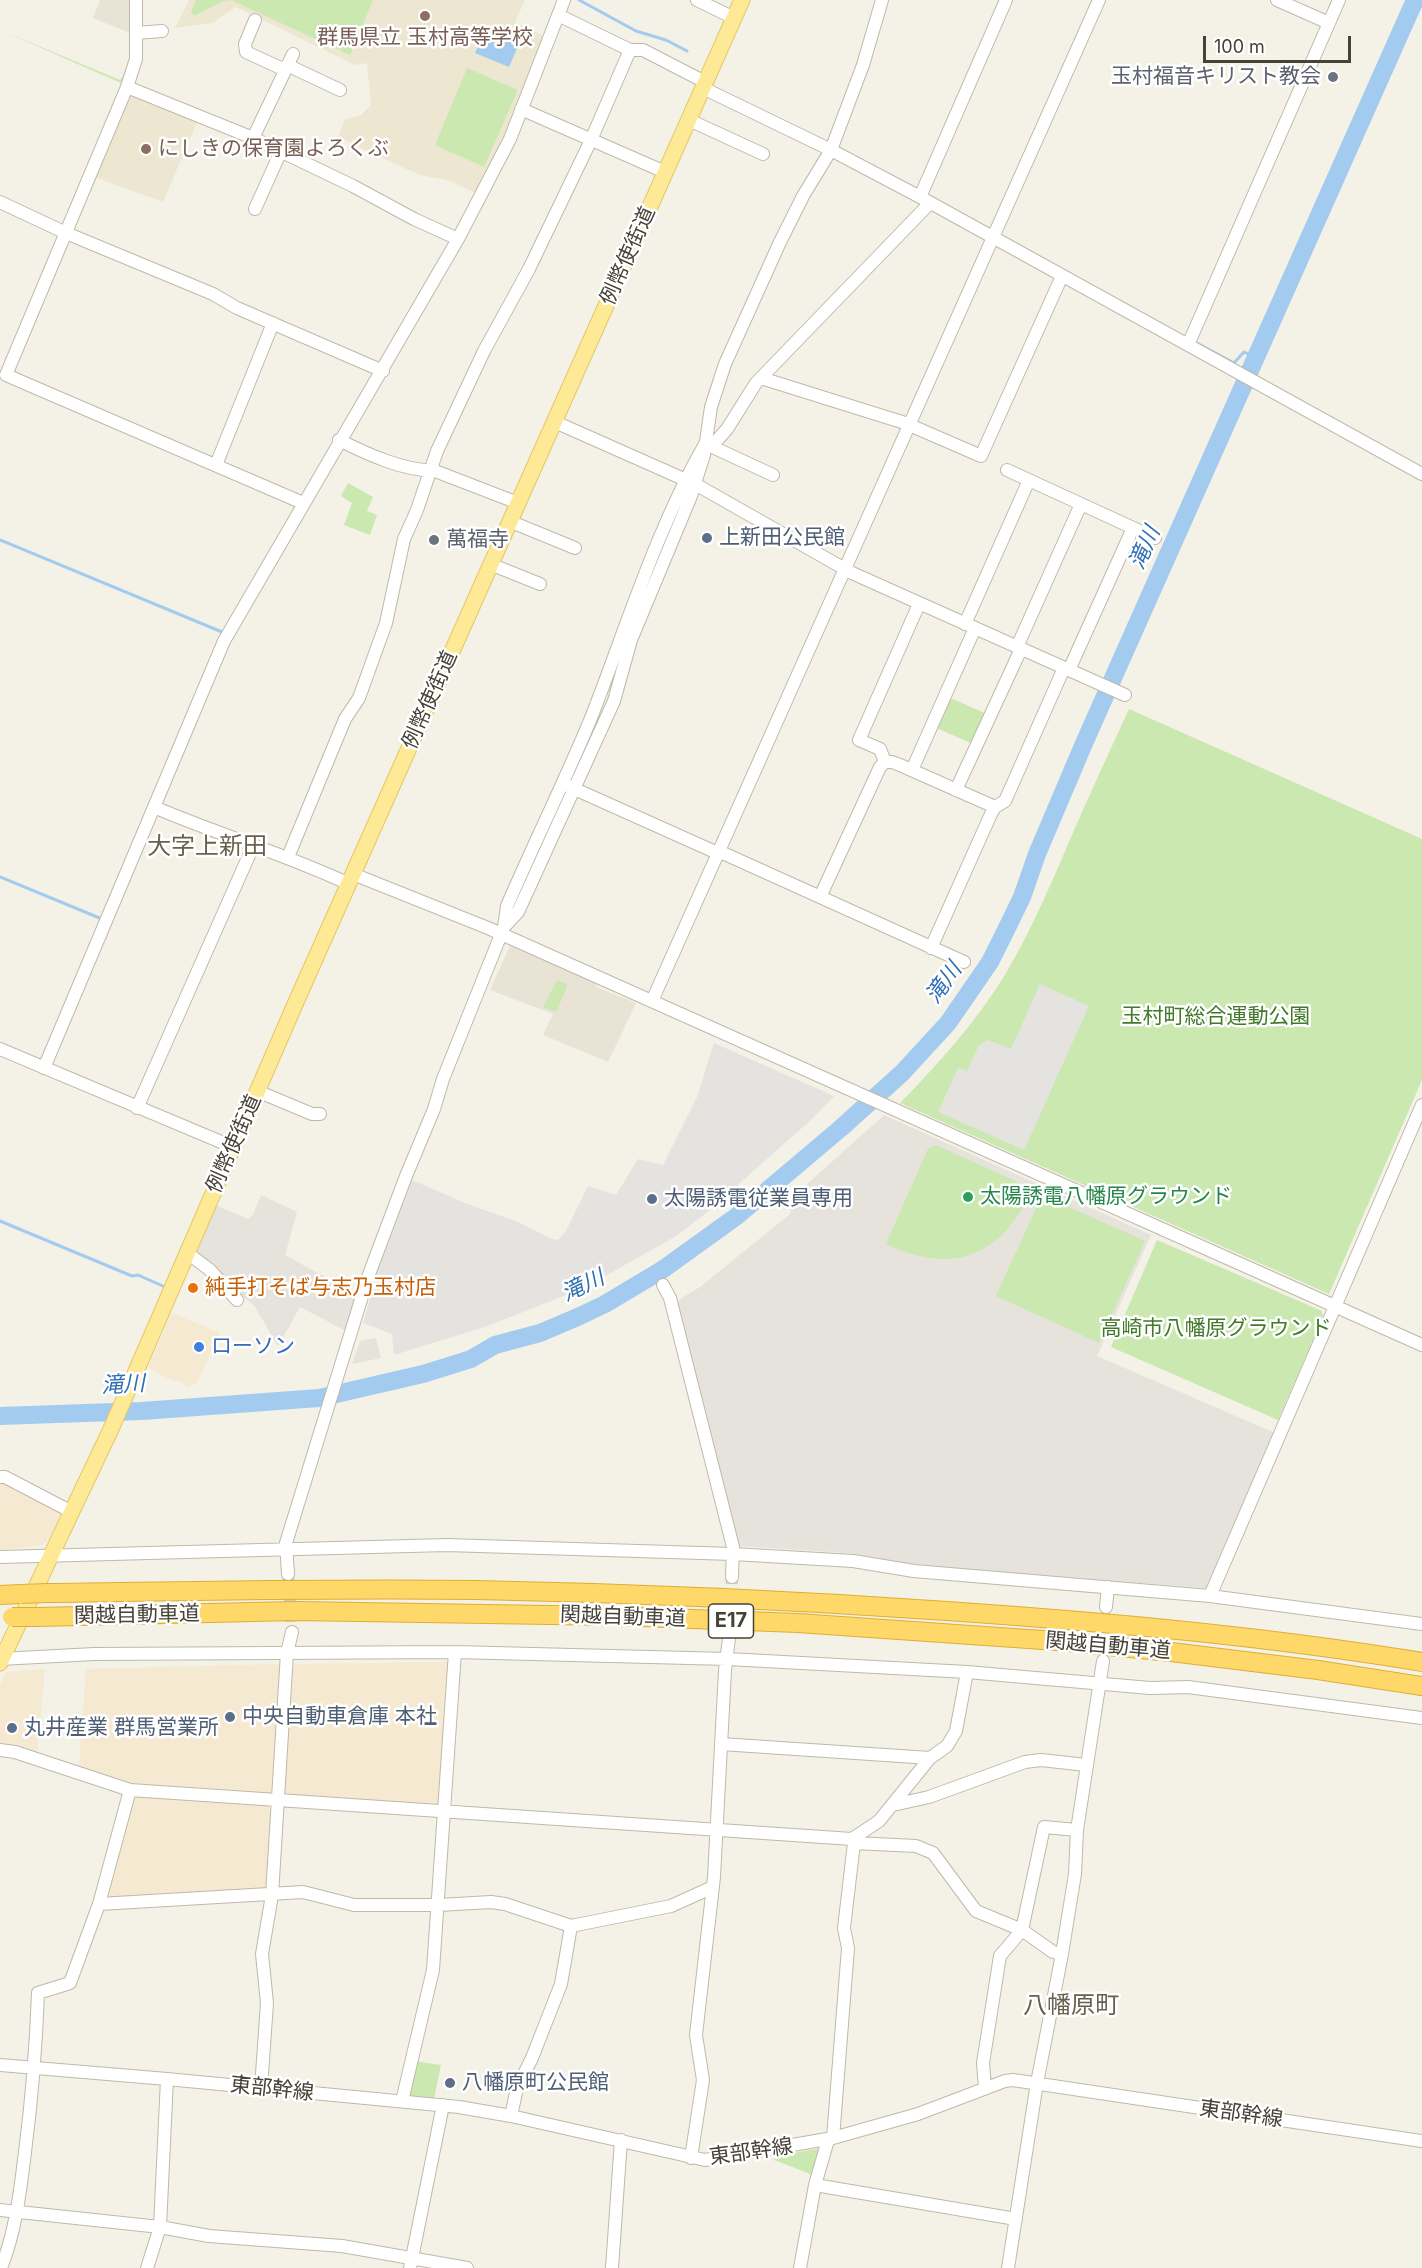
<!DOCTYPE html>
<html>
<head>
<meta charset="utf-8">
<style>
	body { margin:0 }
	#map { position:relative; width:1422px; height:2268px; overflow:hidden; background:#f4f1e7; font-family:Inter,sans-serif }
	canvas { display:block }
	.scale { position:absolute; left:1203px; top:36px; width:148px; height:27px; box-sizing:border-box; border:3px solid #474236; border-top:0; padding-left:8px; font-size:18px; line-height:21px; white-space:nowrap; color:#474236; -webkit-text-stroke:4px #fff; paint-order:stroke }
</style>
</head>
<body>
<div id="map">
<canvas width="1422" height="2268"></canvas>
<div class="scale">100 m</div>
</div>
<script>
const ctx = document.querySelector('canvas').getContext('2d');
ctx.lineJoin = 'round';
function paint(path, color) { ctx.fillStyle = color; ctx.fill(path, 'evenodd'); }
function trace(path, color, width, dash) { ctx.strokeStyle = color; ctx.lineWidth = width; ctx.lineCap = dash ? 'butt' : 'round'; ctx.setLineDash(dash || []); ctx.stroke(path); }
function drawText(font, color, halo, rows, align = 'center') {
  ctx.font = font + ' Inter,"Noto Sans JP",sans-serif'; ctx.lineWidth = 5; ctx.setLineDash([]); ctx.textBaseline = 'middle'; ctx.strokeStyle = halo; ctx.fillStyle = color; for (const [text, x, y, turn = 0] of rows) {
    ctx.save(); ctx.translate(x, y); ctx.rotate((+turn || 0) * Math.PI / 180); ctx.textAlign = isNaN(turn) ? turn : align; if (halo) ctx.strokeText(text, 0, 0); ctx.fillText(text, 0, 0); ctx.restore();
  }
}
const residential = new Path2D(`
	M100 0H130V33L93 18Z
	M510 946 597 982 596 987 636 1003 608 1062 543 1035 553 1014 490 990Z`);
const commercial = new Path2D(`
	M172 1313 220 1333 196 1384 190 1386 186 1387 185 1384 160 1375 148 1367Z
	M0 1480 64 1510 50 1538 43 1545 0 1550Z
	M448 1662 451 1665 442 1802 438 1806 285 1797 283 1793 290 1666 296 1664Z
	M278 1664 280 1668 274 1794 132 1786 79 1767 86 1669Z
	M45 1669 37 1755 0 1745V1685L6 1672Z
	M135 1796 267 1806 273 1812 268 1889 107 1898 104 1895 133 1799Z`);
const industrial = new Path2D(`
	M884 1115 1151 1235 1097 1356 1275 1433 1206 1588 916 1565 848 1553 739 1546 677 1304 680 1299 700 1287 789 1215 791 1211 786 1203Z
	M261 1195 297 1212 285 1255 358 1295 346 1331 300 1307 278 1346 254 1305 243 1297 239 1298 194 1253 215 1205 248 1219 253 1215Z
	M376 1338 381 1358 352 1364 360 1341Z`);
const education = new Path2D(`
	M189 0H525L515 22 546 37 507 132 476 193 447 180 424 176 406 169 338 137 345 119 360 116 371 105 367 63 355 65 236 7 212 23 175 28Z
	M131 94 198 120 163 202 94 177 127 95Z`);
const green = new Path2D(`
	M196 0H373L350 55 231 0 224 1 194 16 191 12Z
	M0 30 120 80C132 68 130 49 130 33L132 59 123 82 121 83Z
	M467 68 518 90 484 167 435 145Z
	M348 483 373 497 367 511 377 515 370 535 344 525 352 503 341 496Z
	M948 697 987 714 973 744 934 727Z
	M1129 709 1422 839V1080L1329 1294 900 1103C939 1063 977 1021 1006 973 1031 931 1050 886 1069 842 1088 797 1109 753 1129 709Z
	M557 980 567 984V987L556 1012 543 1007Z
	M936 1145 1033 1189C1001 1256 954 1276 886 1244L928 1149Z
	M1042 1195 1145 1241 1099 1343 996 1296Z
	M1157 1240 1322 1311 1323 1317 1278 1420 1111 1347Z
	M414 2061 441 2065 434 2099 410 2096 407 2094Z
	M823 2148 814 2178 808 2173 774 2160 775 2156Z`);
const parking = new Path2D(`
	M1040 984 1089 1006 1024 1150 938 1112 958 1068 967 1071 979 1045 988 1040 1011 1049Z
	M714 1043 834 1096 812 1119 705 1214 676 1236 584 1288 485 1327 394 1355 392 1334 363 1323 378 1271 412 1180 465 1203 518 1222 552 1239 558 1240 566 1231 588 1186 616 1195 638 1159 663 1165 697 1097Z`);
const water = new Path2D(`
	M485 29 519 44 509 67 475 53Z`);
const stream = new Path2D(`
	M579 0 636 31 666 40 687 51
	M1193 341 1234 363 1244 352 1257 358
	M0 540 222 632
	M0 877 102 919
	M0 1221 132 1276 138 1275 165 1287 166 1285`);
const river = new Path2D(`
	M0 1416 142 1411 319 1398 423 1374 471 1359 495 1345 540 1333 580 1316 605 1304 662 1270 737 1216 841 1128 902 1073 948 1023 990 962 1006 930 1022 897 1037 854 1085 741 1415 0`);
const minorTunnel = new Path2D(`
	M288 1574 292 1632
	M729 1638 732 1577`);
const minor = new Path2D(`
	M136 0V59L127 87 6 375 303 503
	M697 0 734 18
	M1277 0 1329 23
	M558 15 630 50H643L705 82
	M255 20 245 44 246 52 285 70
	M136 33 162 31
	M287 65 340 90
	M127 87 253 138 353 186 414 219 458 239
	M703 88 831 150 920 197 1422 474
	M521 109 665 172
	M689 120 763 154
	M253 138 293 54
	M920 197 1006 0
	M0 202 66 233 213 294 237 308 383 371
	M255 209 281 151
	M1188 345 1339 0
	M761 378 905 423 981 456 1062 276
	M555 422 695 484 852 573 1125 695
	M339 440C369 455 402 470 435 471L518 503
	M706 444 773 475
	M712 446 727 429 756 383 930 203
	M216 465 273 323
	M1007 470 1155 538
	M509 521 575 548
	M490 564 540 584
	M965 624 1029 480
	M1017 647 1081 504
	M1069 670 1133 528
	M885 762 880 749 859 740 919 604
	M885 762H892L900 765 995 807
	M912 770 975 628
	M568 786 713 851 725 854 964 962
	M956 790 1021 649
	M154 807C219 835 286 854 349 884
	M288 857 345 719 359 698 386 623 404 539 417 510 437 451 484 351 529 269 591 140 630 50
	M353 874 488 928 1422 1345
	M820 897 880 767 885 762
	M504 927 518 912 614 701 631 640 691 496 704 455 711 407 725 364 780 242 803 196 831 150 863 65 882 0
	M931 948 991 814 995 807 1005 801 1064 668
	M652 1001 1099 0
	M0 1049 233 1147
	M44 1068 224 641 458 239 510 139 564 0
	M257 1091 312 1114H320
	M137 1108 254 844
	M186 1252 210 1270 237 1300
	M663 1285 670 1298 733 1547 732 1577
	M0 1477H5L72 1512
	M0 1557 447 1545 733 1554 853 1561 914 1571 1210 1596 1422 1624
	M288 1574 286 1543 368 1277 406 1176 434 1109 443 1079 504 927 507 906C534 843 565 781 591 718 627 626 656 530 705 444
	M1210 1596 1422 1105
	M1106 1607 1108 1587
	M0 1659 94 1654 455 1652 728 1659 967 1672 1150 1688 1188 1687 1422 1718
	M721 1744 930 1758
	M0 1750 15 1752 130 1790 852 1839 879 1821 930 1758 947 1746 956 1731 967 1672
	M893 1805 929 1797 1025 1762 1041 1760 1086 1765
	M854 1843 916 1846 933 1853 976 1911 1022 1930 1053 1952 1062 1954
	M99 1904 303 1892 354 1905H439L491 1902 505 1904 571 1926 671 1906 713 1887
	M0 2065 167 2079 459 2107 511 2116 705 2160 833 2138 918 2114 1005 2081 1013 2080 1422 2141
	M261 2088 267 2003 262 1954 272 1895 287 1653 292 1632
	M985 2088 983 2063 1000 1956 1022 1930 1044 1827 1077 1830
	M402 2101 433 1970 455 1652
	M511 2116 517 2088 532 2058 561 1984 571 1926
	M833 2138 848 1948 844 1928 854 1843 852 1839
	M691 2158 703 2080 696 2035 714 1877 725 1671 729 1638
	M815 2185 1016 2219
	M0 2210 160 2227 209 2236 342 2246 467 2268
	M1 2268C16 2230 20 2192 25 2152 32 2098 36 2047 38 1993L70 1983 99 1904 130 1790
	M147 2268 160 2227 167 2079
	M410 2268 443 2105
	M612 2268 621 2140
	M800 2268 815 2185 828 2140
	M1008 2268 1037 2083 1062 1954 1075 1874 1077 1830 1103 1661`);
const major = new Path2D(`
	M0 1663 111 1429 296 1002 742 0`);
const highway = new Path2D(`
	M47 1593C190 1591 333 1588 476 1590 633 1593 790 1600 947 1611 1106 1622 1265 1636 1422 1662
	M0 1595 21 1594
	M36 1617 296 1611 614 1616 798 1623 1057 1641 1171 1652 1318 1670 1422 1686`);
const highwayBridge = new Path2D(`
	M21 1594 47 1593
	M12 1617H36`);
const markers = [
	[425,16,6,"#8d6e63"],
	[1333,77,6,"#6b7280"],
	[146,149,6,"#8d6e63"],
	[707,538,6,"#5c6f8a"],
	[434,540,6,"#6b7280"],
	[968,1197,6,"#2e9e5b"],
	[652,1199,6,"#5c6f8a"],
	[193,1288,6,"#e8710a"],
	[199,1347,6,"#3f7fe0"],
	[230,1717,6,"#5c6f8a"],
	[12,1728,6,"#5c6f8a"],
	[450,2083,6,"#5c6f8a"]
];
const shields = [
	[731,1621,45]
];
const shieldNames = [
	["E17",731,1621]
];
const educationNames = [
	["群馬県立 玉村高等学校",425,38],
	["にしきの保育園よろくぶ",158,149,"left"]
];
const worshipNames = [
	["玉村福音キリスト教会",1321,77],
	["萬福寺",446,540,"left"]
];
const streetNames = [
	["例幣使街道",628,256,-66],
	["例幣使街道",430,700,-66],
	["例幣使街道",234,1144,-66],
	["関越自動車道",137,1615,-1],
	["関越自動車道",623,1617,2],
	["関越自動車道",1108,1646,5],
	["東部幹線",272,2089,6],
	["東部幹線",1241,2114,8],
	["東部幹線",751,2152,-8]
];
const serviceNames = [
	["上新田公民館",719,538],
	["太陽誘電従業員専用",664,1199],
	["中央自動車倉庫 本社",242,1717],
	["丸井産業 群馬営業所",24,1728],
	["八幡原町公民館",462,2083]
];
const parkNames = [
	["玉村町総合運動公園",1216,1017],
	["高崎市八幡原グラウンド",1216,1329]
];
const leisureNames = [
	["太陽誘電八幡原グラウンド",980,1197]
];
const foodNames = [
	["純手打そば与志乃玉村店",205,1288]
];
const shopNames = [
	["ローソン",211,1347]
];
const waterNames = [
	["滝川",1145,548,-66],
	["滝川",944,983,-54],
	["滝川",583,1286,-26],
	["滝川",123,1385,-3]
];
const quarterNames = [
	["大字上新田",207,847],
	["八幡原町",1071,2006]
];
paint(residential, '#e8e3d5');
paint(commercial, '#f5e9d2');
paint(industrial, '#e6e2dc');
paint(education, '#ede7d1');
paint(green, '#cae8b0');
paint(parking, '#e5e3df');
paint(water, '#a3cbf0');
trace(stream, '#a3cbf0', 3);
trace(river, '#a3cbf0', 18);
trace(minorTunnel, '#d1cec4', 12, [12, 6]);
trace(minor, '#bfb9aa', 14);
trace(major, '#e4c865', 17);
trace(highway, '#deae37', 20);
trace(minor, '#fff', 12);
trace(major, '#fee996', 15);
trace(highway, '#fed868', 18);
trace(highwayBridge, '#deae37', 20, []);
trace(highwayBridge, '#fed868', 18);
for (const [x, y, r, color] of markers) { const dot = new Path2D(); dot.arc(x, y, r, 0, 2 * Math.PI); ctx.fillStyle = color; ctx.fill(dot); trace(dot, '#fff', 2); }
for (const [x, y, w] of shields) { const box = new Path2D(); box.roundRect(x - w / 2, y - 17, w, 34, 4.5); ctx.fillStyle = '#fff'; ctx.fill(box); trace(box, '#474236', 1.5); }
drawText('bold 20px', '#474236', null, shieldNames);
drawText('21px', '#785e54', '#fff', educationNames);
drawText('21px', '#5b616d', '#fff', worshipNames, 'right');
drawText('21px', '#474236', '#fff', streetNames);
drawText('21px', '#4e5e75', '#fff', serviceNames, 'left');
drawText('21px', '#417929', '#fff', parkNames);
drawText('21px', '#27864d', '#fff', leisureNames, 'left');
drawText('21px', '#c56008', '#fff', foodNames, 'left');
drawText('21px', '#366cbe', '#fff', shopNames, 'left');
drawText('italic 22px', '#2f70b3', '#fff', waterNames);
drawText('24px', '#6a604d', '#fff', quarterNames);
</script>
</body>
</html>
